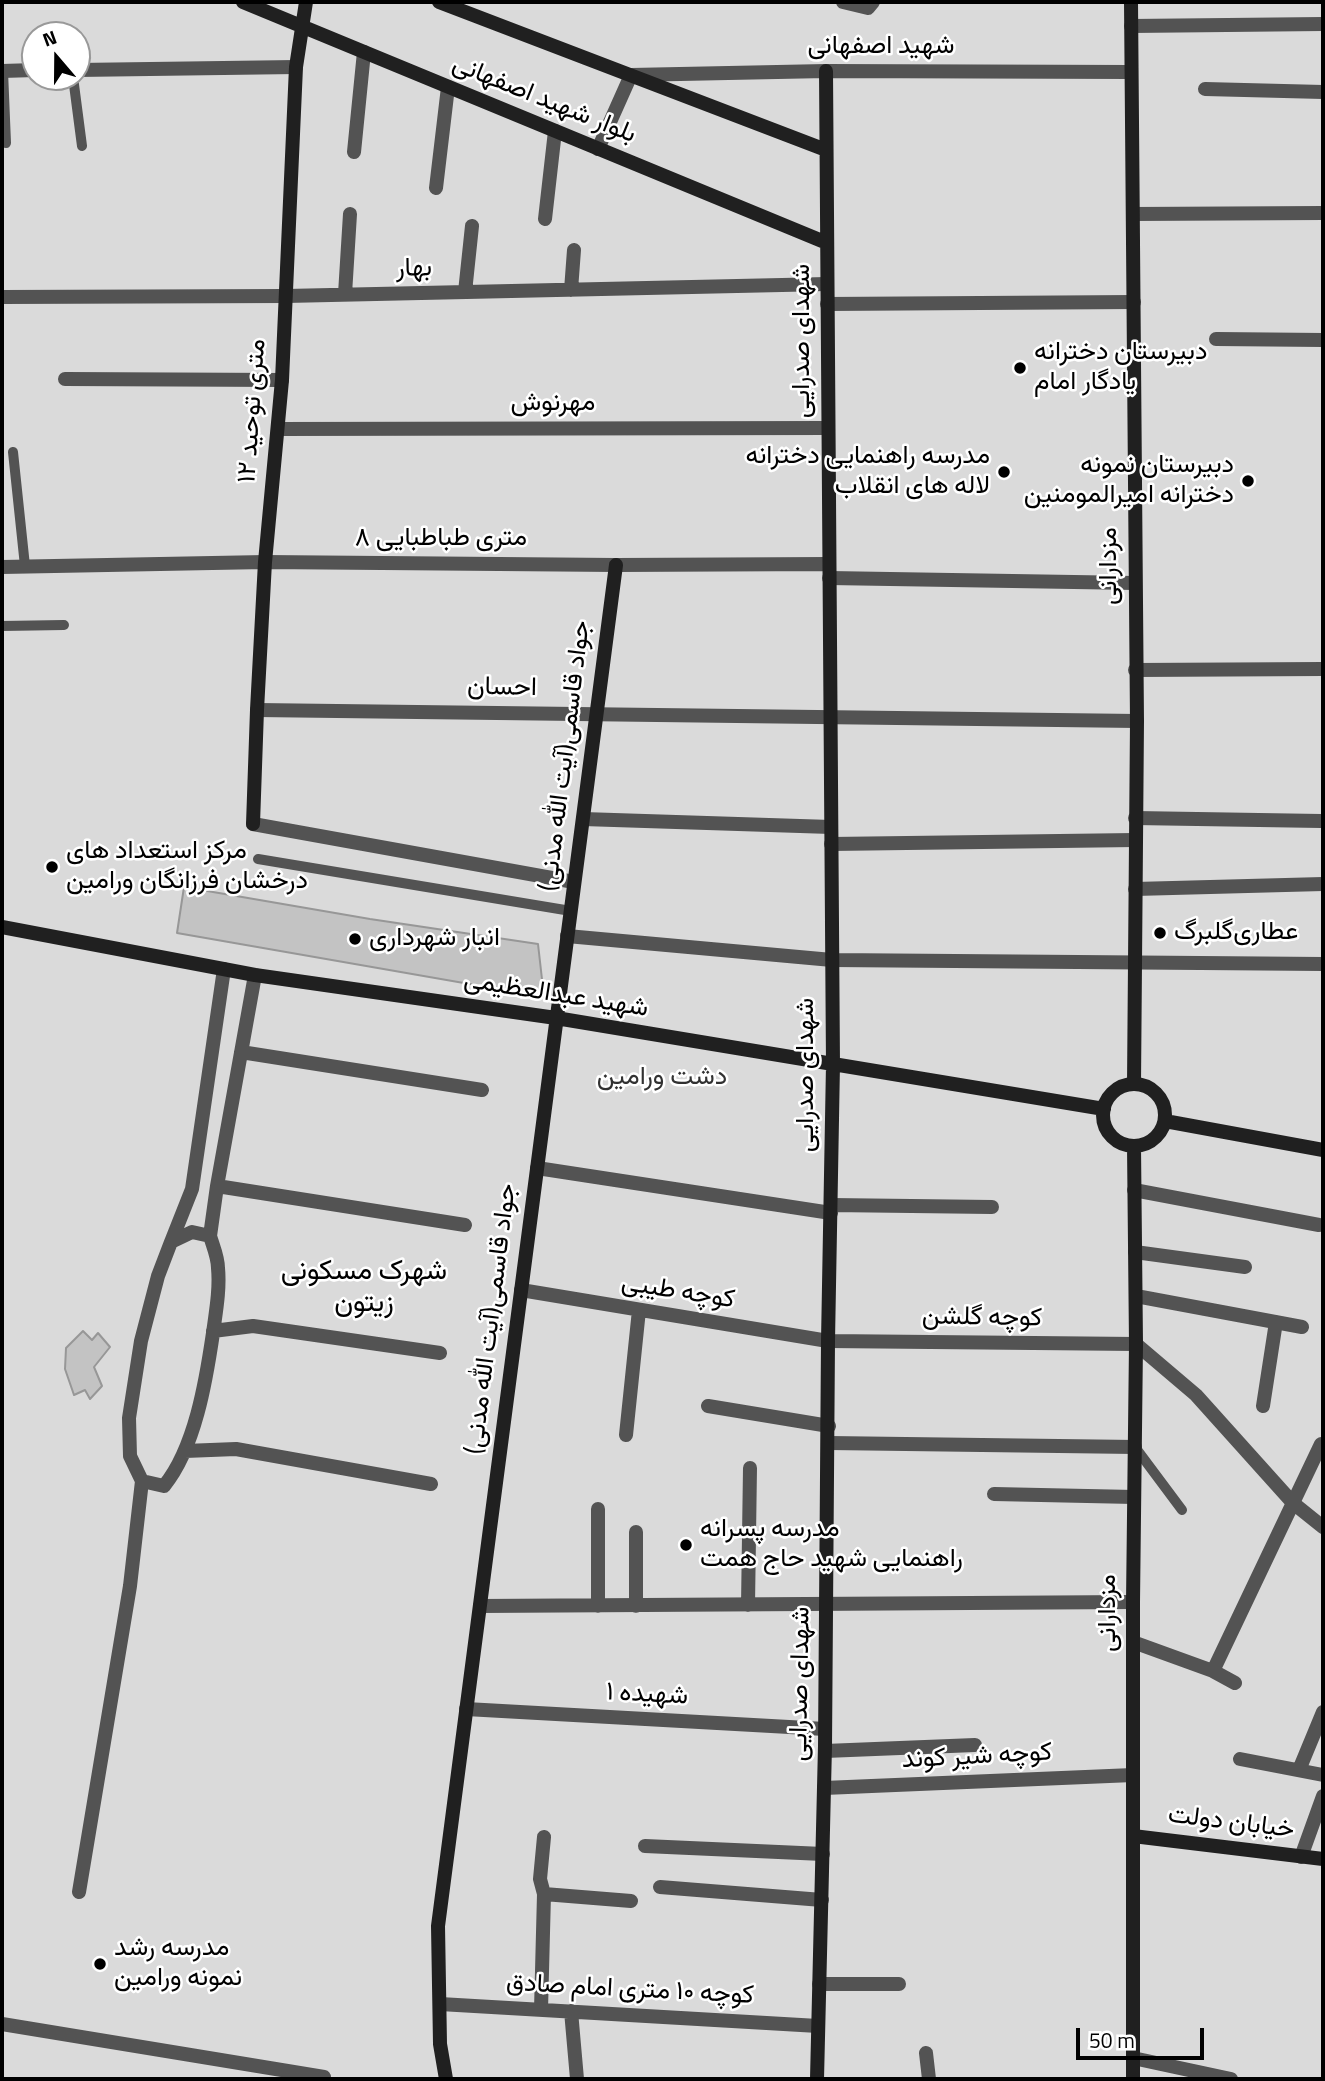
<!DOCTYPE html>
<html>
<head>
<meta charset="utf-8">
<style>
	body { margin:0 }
	#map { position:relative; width:1325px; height:2081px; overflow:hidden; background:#fff; font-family:"Titillium Web",sans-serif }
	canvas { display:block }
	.frame { position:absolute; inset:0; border:4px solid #000; pointer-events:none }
	.north { position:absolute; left:21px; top:21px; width:70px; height:70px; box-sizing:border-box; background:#fff; border:2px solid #999; border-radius:50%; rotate:340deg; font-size:19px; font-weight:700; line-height:28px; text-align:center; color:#000 }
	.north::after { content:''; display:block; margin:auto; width:24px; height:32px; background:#000; clip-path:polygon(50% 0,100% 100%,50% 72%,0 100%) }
	.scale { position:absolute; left:1076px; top:2028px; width:128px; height:32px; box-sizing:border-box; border:4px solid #000; border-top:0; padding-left:9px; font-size:21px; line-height:24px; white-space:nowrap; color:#000; -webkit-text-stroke:5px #fff; paint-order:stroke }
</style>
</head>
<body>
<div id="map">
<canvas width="1325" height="2081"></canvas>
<div class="frame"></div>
<div class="north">N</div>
<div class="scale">50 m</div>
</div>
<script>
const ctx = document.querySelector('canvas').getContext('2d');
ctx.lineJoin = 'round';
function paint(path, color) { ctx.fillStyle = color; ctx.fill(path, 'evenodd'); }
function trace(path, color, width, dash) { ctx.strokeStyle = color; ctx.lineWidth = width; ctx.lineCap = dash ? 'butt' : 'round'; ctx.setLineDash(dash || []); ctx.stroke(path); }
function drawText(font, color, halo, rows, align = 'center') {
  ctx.font = font + ' "Titillium Web",Vazirmatn,sans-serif'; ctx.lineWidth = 5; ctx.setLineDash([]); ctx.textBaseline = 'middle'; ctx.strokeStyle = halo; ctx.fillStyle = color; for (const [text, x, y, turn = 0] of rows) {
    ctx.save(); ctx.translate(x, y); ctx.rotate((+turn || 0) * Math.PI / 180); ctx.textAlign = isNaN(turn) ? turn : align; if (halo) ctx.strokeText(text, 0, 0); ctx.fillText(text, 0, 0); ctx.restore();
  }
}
const green = new Path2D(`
	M2 2H1323V2079H2ZM35 35H77V77H35Z`);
const building = new Path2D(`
	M184 887 370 919 538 944 544 997 177 933Z
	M83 1331 92 1340 98 1333 110 1347 94 1367 102 1386 90 1399 85 1390 74 1395 65 1369 66 1348Z`);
const lane = new Path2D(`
	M3 71 6 143
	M73 77 82 146
	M13 452 25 566
	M2 626 64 625
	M258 859 571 911
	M1135 1447 1182 1510`);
const street = new Path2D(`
	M843 2 868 8 873 2
	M1131 26 1323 24
	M77 70 296 67
	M2 71 35 70
	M1205 89 1323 92
	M598 149 631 75 826 71 1130 72
	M354 152 364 52
	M436 188 448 87
	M1133 214 1323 213
	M545 219 555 131
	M571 290 574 250
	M465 292 472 226
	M345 294 350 214
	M2 297 286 296 827 284
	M827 304 1134 302
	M1216 339 1323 340
	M65 379 282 380
	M278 429 828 428
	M2 567 265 562 616 565 829 564
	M829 578 1135 583
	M1135 670 1323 669
	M257 710 1137 721
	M1135 818 1321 821
	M583 819 831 827
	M253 824 574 882
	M831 844 1135 840
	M1135 889 1323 884
	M567 936 832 960 1323 964
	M241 1052 482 1090
	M537 1168 831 1213
	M217 1186 465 1225
	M1134 1190 1319 1225
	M831 1205 992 1207
	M192 1232 210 1236C213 1246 218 1257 218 1268 220 1289 216 1311 213 1333 206 1381 195 1448 164 1486L142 1481 130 1456 129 1418 141 1341 158 1276 171 1242Z
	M210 1236 217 1186 255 975
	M171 1242 192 1189 224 969
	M1135 1252 1245 1267
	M521 1290 828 1341 1136 1344 1196 1395 1293 1503 1323 1527
	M1136 1296 1302 1327
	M213 1331 253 1326 440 1353
	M708 1406 829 1426
	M1263 1406 1276 1322
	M626 1435 639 1310
	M829 1443 1135 1447
	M185 1451 236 1449 431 1484
	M994 1494 1134 1497
	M598 1509V1606
	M636 1532V1606
	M748 1605 750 1468
	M480 1606 1133 1602
	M1133 1642 1213 1671 1235 1683
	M1213 1671 1321 1444
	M466 1709 825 1729
	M825 1751 975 1745
	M1240 1759 1323 1775
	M1299 1770 1323 1712
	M824 1788 1133 1775
	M645 1846 823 1854
	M1301 1857 1323 1796
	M660 1887 822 1900
	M79 1892 130 1586 142 1481
	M544 1894 631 1901
	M819 1984H899
	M440 2004 818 2026
	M541 2010 544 1894 540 1879 544 1837
	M571 2011 577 2079
	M2 2024 324 2077V2079
	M926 2053 929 2079
	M1133 2058 1231 2079`);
const secondary = new Path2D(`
	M243 2 827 243
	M439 2 826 150
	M1131 2 1137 721 1134 1084
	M253 824 257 710 265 562 282 380 296 67 306 2
	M2 927 255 975 556 1018 1104 1109
	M1103 1115a31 31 0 1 1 62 0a31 31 0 1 1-62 0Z
	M1165 1121 1323 1150
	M1133 1836 1323 1859
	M446 2079 440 2044 438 1926 616 565
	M817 2079 825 1746 828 1341 833 1064 826 71
	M1133 2079V1602L1136 1344 1134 1146`);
const markers = [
	[1020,368,7,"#000"],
	[1004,472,7,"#000"],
	[1248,481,7,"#000"],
	[52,867,7,"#000"],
	[1160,933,7,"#000"],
	[355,939,7,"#000"],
	[686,1545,7,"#000"],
	[100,1964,7,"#000"]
];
const streetNames = [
	["شهید اصفهانی",881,47],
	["بلوار شهید اصفهانی",544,100,22],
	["بهار",414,269,-1],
	["شهدای صدرایی",803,341,-90],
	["مهرنوش",553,404],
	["۱۲ متری توحید",253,411,-86],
	["۸ متری طباطبایی",441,539],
	["مزدارانی",1110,566,-90],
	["احسان",502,688,1],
	["جواد قاسمی(آیت الله مدنی)",566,756,-83],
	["شهید عبدالعظیمی",556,995,9],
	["شهدای صدرایی",807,1075,-90],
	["کوچه طیبی",678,1292,9],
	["کوچه گلشن",982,1318,1],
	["جواد قاسمی(آیت الله مدنی)",492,1319,-83],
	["مزدارانی",1109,1613,-90],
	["شهدای صدرایی",801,1684,-89],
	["شهیده ۱",647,1695,3],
	["کوچه شیر کوند",977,1757,-3],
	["خیابان دولت",1231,1823,7],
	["کوچه ۱۰ متری امام صادق",630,1990,3]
];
const poiNames = [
	["دبیرستان دخترانه",1034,353],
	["یادگار امام",1034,383],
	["مدرسه راهنمایی دخترانه",990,457,"right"],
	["لاله های انقلاب",990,487,"right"],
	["دبیرستان نمونه",1234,466,"right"],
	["دخترانه امیرالمومنین",1234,496,"right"],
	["مرکز استعداد های",66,852],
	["درخشان فرزانگان ورامین",66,882],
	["عطاری‌گلبرگ",1174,933],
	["انبار شهرداری",369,939],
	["مدرسه پسرانه",700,1530],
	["راهنمایی شهید حاج همت",700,1560],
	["مدرسه رشد",114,1949],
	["نمونه ورامین",114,1979]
];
const parkNames = [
	["دشت ورامین",662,1078]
];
const neighbourhoodNames = [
	["شهرک مسکونی",364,1272],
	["زیتون",364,1304]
];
paint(green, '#dadada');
paint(building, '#c3c3c3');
trace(building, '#979797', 2);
trace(lane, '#535353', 10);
trace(street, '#535353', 14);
trace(secondary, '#202020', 14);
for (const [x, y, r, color] of markers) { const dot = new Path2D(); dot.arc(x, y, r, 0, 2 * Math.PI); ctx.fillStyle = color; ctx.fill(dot); trace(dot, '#fff', 2.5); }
drawText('26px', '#000', '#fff', streetNames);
drawText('26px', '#000', '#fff', poiNames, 'left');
drawText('26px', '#313131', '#fff', parkNames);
drawText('28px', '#000', '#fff', neighbourhoodNames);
</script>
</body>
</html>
